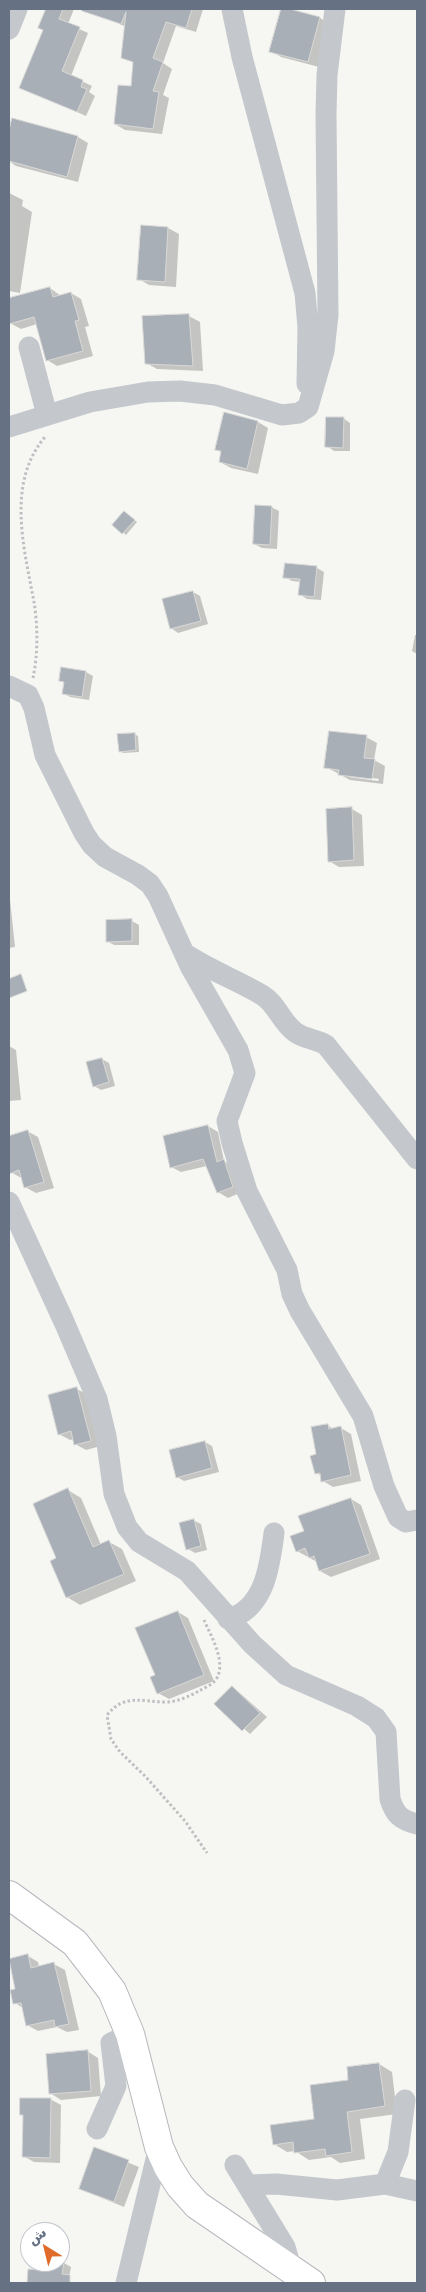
<!DOCTYPE html>
<html>
<head>
<meta charset="utf-8">
<style>
	body { margin:0 }
	#map { position:relative; width:426px; height:2292px; overflow:hidden; background:#f6f6f3; font-family:"DejaVu Sans","Noto Naskh Arabic",sans-serif }
	canvas { display:block }
	.frame { position:absolute; inset:0; border:10px solid #667283; pointer-events:none }
	.north { position:absolute; left:20px; top:2222px; width:50px; height:50px; box-sizing:border-box; background:#fff; border:1px solid #c2c7cd; border-radius:50%; rotate:324deg; font-size:14px; font-weight:700; line-height:20px; text-align:center; color:#667283 }
	.north::after { content:''; display:block; margin:auto; width:18px; height:22px; background:#df6c2b; clip-path:polygon(50% 0,100% 100%,50% 72%,0 100%) }
</style>
</head>
<body>
<div id="map">
<canvas width="426" height="2292"></canvas>
<div class="frame"></div>
<div class="north">ش</div>
</div>
<script>
const ctx = document.querySelector('canvas').getContext('2d');
ctx.lineJoin = 'round';
function paint(path, color) { ctx.fillStyle = color; ctx.fill(path, 'evenodd'); }
function trace(path, color, width, dash) { ctx.strokeStyle = color; ctx.lineWidth = width; ctx.lineCap = dash ? 'butt' : 'round'; ctx.setLineDash(dash || []); ctx.stroke(path); }
const shadow = new Path2D(`
	M46 9H74L68 24 88 33 71 76 92 86 89 92 95 96 86 116 20 87 45 31 40 28Z
	M110 9H144L156 13 157 9H203L196 32 176 26 163 63 172 69 163 95 169 98 162 134 125 130 115 124 132 88 134 63 122 57 126 27 107 18Z
	M282 9 320 18 330 24 319 67 281 57 271 51Z
	M13 119 78 137 88 143 78 182 16 166 9 161V136Z
	M9 193 23 200 22 206 32 212 20 293 9 291Z
	M142 227 168 228 179 234 176 287 149 285 139 279Z
	M50 288 61 296 71 293 81 299 89 326 85 327 93 356 57 366 47 360 37 324 21 329 10 323 9 299Z
	M189 316 200 322 203 371 157 369 146 363Z
	M225 414 258 422 268 428 258 474 231 468 220 462 222 453 216 449Z
	M343 418 350 423V451H334L327 446Z
	M271 507 279 511 277 549 262 548 254 544Z
	M127 514 137 522 126 535 113 524Z
	M317 568 324 572 321 600 307 599 299 594 301 582 292 581 285 577Z
	M193 592 200 596 208 624 178 633 171 628Z
	M415 635H417V654L412 651Z
	M86 672 93 676 89 700 70 697 63 693 65 683 60 681Z
	M134 734 138 736 139 752 123 753 120 751Z
	M366 737 377 743 374 760 385 766 383 784 350 780 326 767ZM346 774 379 779 378 781 349 777Z
	M352 809 362 815 364 866 339 867 329 861Z
	M9 890 15 947 9 948Z
	M132 921 139 925V945H114L107 941Z
	M9 1046 16 1050 21 1100 9 1101Z
	M102 1059 109 1063 115 1086 101 1090 94 1086Z
	M208 1126 218 1132 224 1161 233 1166 242 1192 228 1198 218 1192 207 1166 181 1172 171 1167Z
	M27 1131 38 1137 54 1188 36 1193 25 1187 23 1179 9 1171V1137Z
	M77 1389 88 1395 101 1446 86 1450 75 1444 74 1439 70 1440 59 1434Z
	M327 1425 334 1429 341 1428 351 1434 361 1481 333 1487 323 1481 322 1476 316 1473 318 1455Z
	M205 1442 212 1446 219 1472 184 1481 177 1477Z
	M68 1490 81 1498 101 1545 109 1542 122 1549 136 1581 80 1605 67 1597 57 1559Z
	M351 1499 361 1505 380 1559 331 1577 320 1571 317 1562 297 1551 305 1532Z
	M193 1520 201 1524 207 1550 195 1553 188 1549Z
	M178 1612 188 1618 214 1681 169 1699 158 1693 156 1676Z
	M233 1687 267 1717 250 1734 216 1704Z
	M28 1956 38 1962 39 1967 54 1964 65 1970 79 2030 67 2032 57 2027 38 2031 27 2025 23 2008 15 2003Z
	M87 2051 98 2058 101 2096 61 2100 50 2093Z
	M379 2064 392 2072 397 2114 360 2119 365 2159 340 2163 331 2157 309 2160 295 2151 287 2152 274 2144 316 2120Z
	M50 2099 61 2105 60 2163 34 2162 23 2156 24 2116 21 2114Z
	M95 2149 139 2167 124 2207 80 2189Z
	M42 2262 64 2263 71 2267 68 2283H28L30 2270 40 2272Z`);
const building = new Path2D(`
	M46 9H63L59 19 80 27 62 71 83 80 81 87 87 89 77 112 19 88 43 30 38 28Z
	M82 9H192L186 28 166 22 153 58 163 62 153 91 159 92 153 129 114 124 118 85 131 86 133 62 121 58 126 12 121 24 82 11Z
	M281 9H290L320 17 308 62 269 52Z
	M12 118 78 136 67 177 9 161V131Z
	M141 225 168 227 165 282 137 280Z
	M50 287 53 297 71 292 79 320 75 321 83 351 46 361 34 317 9 324V298Z
	M189 314 193 366 145 364 142 316Z
	M224 412 258 421 247 469 219 462 221 451 215 450Z
	M326 417H344L343 448 325 447Z
	M255 505 272 506 270 545 253 544Z
	M124 511 135 520 122 534 112 525Z
	M285 563 317 566 314 597 298 595 300 579 283 578Z
	M193 591 201 621 170 629 162 599Z
	M61 667 86 671 82 697 62 694 64 682 59 681Z
	M329 731 367 735 364 758 375 759 372 779 338 775 339 770 324 768Z
	M135 733 136 750 119 752 117 734Z
	M352 807 354 860 328 862 326 809Z
	M132 919V941L106 942V920Z
	M21 974 27 991 9 998V979Z
	M102 1058 109 1082 93 1087 86 1062Z
	M208 1125 217 1162 224 1159 233 1187 217 1193 203 1159 170 1168 163 1136Z
	M28 1130 44 1182 24 1188 19 1170 9 1174V1136Z
	M77 1387 91 1441 74 1445 71 1431 58 1435 48 1395Z
	M328 1424 329 1429 341 1426 351 1475 321 1482 320 1473 315 1474 310 1456 316 1454 311 1427Z
	M205 1441 212 1468 176 1478 169 1450Z
	M68 1488 93 1547 109 1540 124 1574 66 1598 50 1561 56 1558 33 1504Z
	M351 1498 370 1554 319 1571 314 1556 309 1558 305 1548 296 1552 290 1536 304 1531 298 1516Z
	M194 1519 201 1546 186 1550 179 1523Z
	M178 1611 204 1675 157 1694 150 1677 155 1675 135 1628Z
	M232 1686 260 1713 242 1731 214 1704Z
	M28 1954 31 1968 54 1962 69 2024 55 2027 54 2020 26 2026 21 2003 13 2004 10 1990 15 1989 9 1959Z
	M88 2050 91 2091 49 2094 46 2054Z
	M379 2063 385 2106 347 2112 352 2152 326 2156 325 2149 294 2153 293 2142 273 2145 270 2125 314 2119 310 2085 348 2080 347 2067Z
	M20 2098H51L50 2158 22 2157 23 2115H20Z
	M94 2147 129 2160 114 2202 79 2189Z
	M40 2262H64L62 2274 70 2275V2283H27L28 2269 39 2270Z`);
const path = new Path2D(`
	M33 678C38 654 38 627 34 602 24 548 6 483 45 437
	M204 1620C211 1636 228 1664 215 1681 211 1685 204 1688 199 1691 190 1696 177 1702 166 1702 142 1702 125 1693 107 1715L111 1739 120 1752 145 1776 185 1821 207 1853`);
const street = new Path2D(`
	M232 9 242 57 305 293 308 327 307 384
	M9 29 17 9
	M29 347 47 415
	M9 427 90 402 148 392 180 391 215 395 282 415 299 413 308 407 324 351 328 315 326 114 327 75 335 9
	M9 686 28 695 34 708 45 755 84 833 92 845 105 857 138 875 150 884 158 896 190 966 238 1050 245 1073 227 1121 232 1143 247 1191 287 1270 292 1294 300 1311 363 1416 384 1486 398 1517 406 1522 417 1520
	M184 953C209 970 237 980 262 995 277 1004 281 1022 295 1032 304 1039 316 1039 326 1045L417 1159
	M9 1202 65 1324 97 1399 106 1436 114 1494 127 1527 139 1542 187 1571 252 1644 286 1675 357 1706 376 1718 386 1732 390 1799C395 1815 401 1820 417 1824
	M228 1619C265 1609 270 1565 274 1533
	M97 2129 116 2086 111 2043 130 2034
	M235 2165 285 2247 292 2271
	M385 2184 417 2191
	M249 2185 276 2184 337 2190 385 2184 398 2152 405 2100
	M126 2283 159 2147`);
const primary = new Path2D(`
	M9 1895 75 1943 112 1991 130 2034 159 2147 168 2167 180 2186 197 2205 311 2283`);
paint(shadow, '#0003');
paint(building, '#a9afb6');
trace(building, '#d7d8d6', 1);
trace(primary, '#b5b8bd', 30);
trace(path, '#bebfc2', 3, [2.5, 2.5]);
trace(street, '#c4c7cb', 21);
trace(primary, '#fff', 28);
</script>
</body>
</html>
